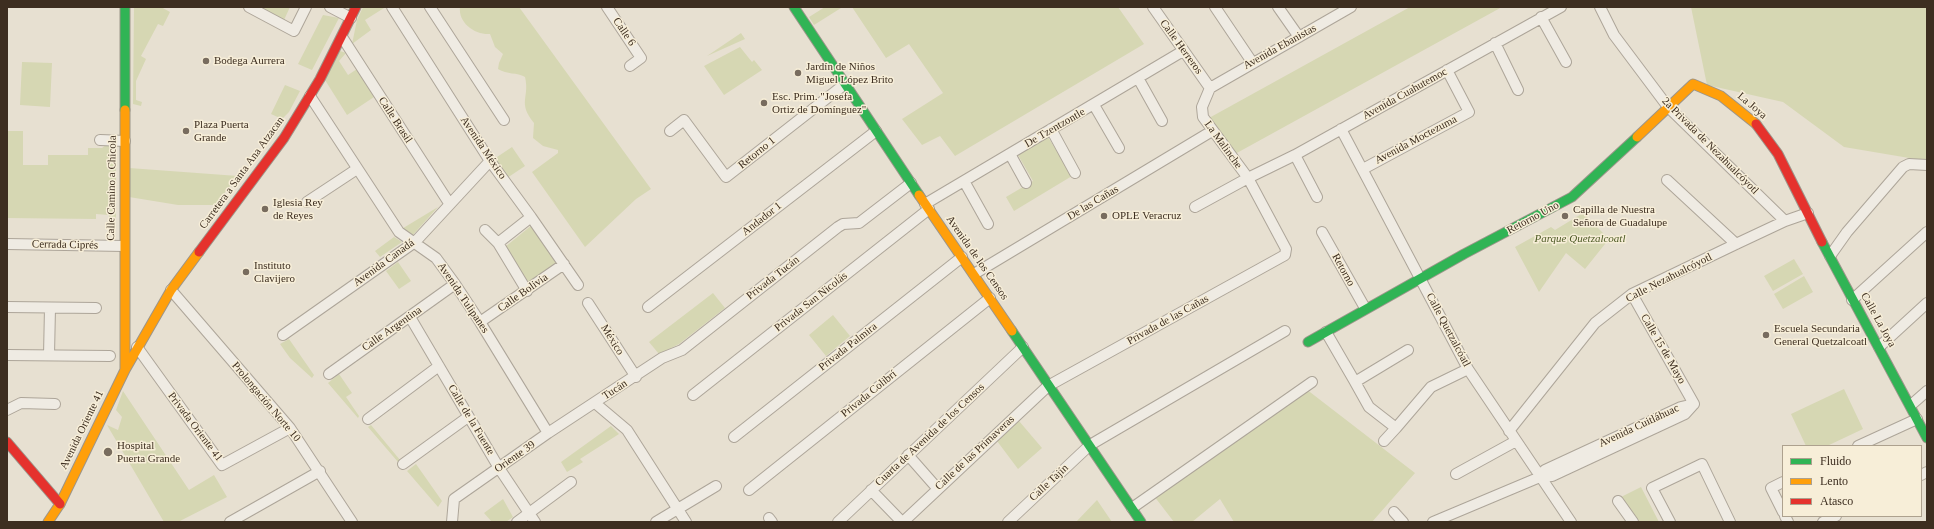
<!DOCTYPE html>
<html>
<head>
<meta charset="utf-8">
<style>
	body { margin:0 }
	#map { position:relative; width:1934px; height:529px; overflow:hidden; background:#e7e0d1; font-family:Georgia,serif }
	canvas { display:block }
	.frame { position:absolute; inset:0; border:8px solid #3d2e20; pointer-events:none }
	.legend { position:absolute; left:1782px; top:445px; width:140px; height:72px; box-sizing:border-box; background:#f7eed8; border:1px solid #ada18e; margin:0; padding:5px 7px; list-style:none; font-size:12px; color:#3d2e20 }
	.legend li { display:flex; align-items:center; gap:8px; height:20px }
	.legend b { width:20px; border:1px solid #ada18e }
</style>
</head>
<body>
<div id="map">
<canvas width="1934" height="529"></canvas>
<div class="frame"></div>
<ul class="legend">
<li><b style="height:5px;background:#30b455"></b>Fluido</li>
<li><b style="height:5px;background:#ff9f0a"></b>Lento</li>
<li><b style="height:5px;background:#e5322d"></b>Atasco</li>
</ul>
</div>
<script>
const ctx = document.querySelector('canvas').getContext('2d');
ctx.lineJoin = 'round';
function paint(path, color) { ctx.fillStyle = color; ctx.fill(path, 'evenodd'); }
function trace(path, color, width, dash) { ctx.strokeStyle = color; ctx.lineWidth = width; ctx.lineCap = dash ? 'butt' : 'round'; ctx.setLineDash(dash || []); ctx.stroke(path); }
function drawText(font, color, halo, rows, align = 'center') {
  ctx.font = font + ' Georgia,serif'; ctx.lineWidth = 3; ctx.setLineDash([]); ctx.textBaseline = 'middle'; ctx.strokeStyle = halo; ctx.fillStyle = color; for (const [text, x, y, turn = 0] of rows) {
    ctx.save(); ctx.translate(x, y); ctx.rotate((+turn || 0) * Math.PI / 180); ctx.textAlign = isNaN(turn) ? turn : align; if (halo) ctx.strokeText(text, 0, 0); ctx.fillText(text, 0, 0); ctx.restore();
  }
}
const green = new Path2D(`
	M134 7H161L170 12 163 26 158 24 141 56 146 59 136 81V100L142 102 141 106 133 104Z
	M257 7H290L284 20Z
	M363 7 384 8 365 20 371 30 352 44 357 20Z
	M460 7H519L651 189 636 199 585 247 532 172 558 153V150L543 146 533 138 534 123C517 102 530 98 525 77 517 72 507 75 498 69L499 63 503 54 495 47 490 34C475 35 458 23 460 7Z
	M825 7 841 8 814 25 809 17Z
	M852 7H1118L1144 44 955 156 940 136 922 145 902 119 943 93 909 44 886 58Z
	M1410 7H1502L1235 154 1209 118Z
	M1691 7H1927V161L1844 147 1783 102 1707 85Z
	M323 15 339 18 312 70 298 64Z
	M741 33 745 39 707 56Z
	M740 47 752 62 754 60 762 70 724 95 704 66Z
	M340 51 346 53 339 61 348 75 357 69 374 97 347 115 325 80Z
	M22 62 52 63 50 107 20 105Z
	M285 85 300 91 289 112 282 119 271 114Z
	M7 131H23V165H48V155H88V148H102L108 143H116V220H109V215L96 214V219L7 218Z
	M1048 137 1072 176 1014 211 1006 197 1033 181 1018 155Z
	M512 147 525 166 507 178 494 159Z
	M129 168 238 176 215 205H178L129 197Z
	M438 207 411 237 400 230Z
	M1583 213 1609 239 1585 269 1566 253 1539 292 1515 247 1551 227 1555 230Z
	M532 225 559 261 529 283 505 247Z
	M394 237 402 242 380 257 375 251Z
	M1794 259 1803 274 1773 291 1764 276Z
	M398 262 411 281 399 289 386 271Z
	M1804 276 1813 292 1783 309 1774 294Z
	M713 293 725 308 679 344 659 354 649 342Z
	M833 315 850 336 826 356 809 335Z
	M289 339 314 375 312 378 290 358 280 344Z
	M339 374 352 393 346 397 359 416 358 418 328 383Z
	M1306 389 1415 473 1372 522H1234L1220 499 1192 522H1174L1154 496Z
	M1844 389 1863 429 1827 446H1806L1791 414Z
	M123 391 189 490 214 475 227 497 178 522H164L107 425 118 430 122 417 116 410Z
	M1019 421 1042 448 1018 469 997 441Z
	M371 425 400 460 398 462 368 427Z
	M611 426 619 434 580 459 583 462 567 472 561 462Z
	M416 464 442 501 438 507 407 471Z
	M1641 487 1659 522H1640L1621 497Z
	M503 499 513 517 506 522H492L484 513Z
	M1097 500 1112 522H1076Z`);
const street = new Path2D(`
	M249 7 294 31 306 7
	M330 7 351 18
	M392 7 490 161 531 217 578 285
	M430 7 504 120
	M607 7 641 58 630 66
	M1153 7 1210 88
	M1215 7 1252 62
	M1278 7 1299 37
	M1600 7 1614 35 1668 107 1785 221
	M1541 17 1566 62
	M342 37 449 203
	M1495 43 1518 90
	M1138 78 1162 121
	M1210 88 1351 7
	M310 96 399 232 436 258 455 284 480 322 548 433
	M1094 105 1119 148
	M1051 129 1075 173
	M1341 129 1468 369 1571 522
	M670 131 684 120 726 177 845 84
	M100 140 125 141
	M1010 154 1026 183
	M1295 155 1317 197
	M1363 169 1469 112 1447 70
	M1667 180 1736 244
	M964 181 988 224
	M307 202 357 169
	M925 204 1183 51
	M1195 207 1248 178 1295 155 1561 7
	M485 230 498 243 527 291
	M1322 232 1365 308
	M498 243 531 217
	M7 244 124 246
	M1830 256 1847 232 1903 167 1909 164 1927 165
	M974 274 1212 131
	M171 290 290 428 352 522
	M1632 294 1694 404
	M1852 300 1927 232
	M588 303 636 377
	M7 307 96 308
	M648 307 876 131
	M410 317 499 468 535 522
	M480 322 564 264
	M1326 332 1355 382 1408 350
	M283 335 415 242 490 161
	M137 347 222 465 290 428
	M1879 347 1927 303
	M7 355 110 356
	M49 355 50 308
	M329 374 455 284
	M1355 382 1369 407 1396 428 1431 387 1468 369
	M693 395 929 209
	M595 403 627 430 686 522
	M1911 405 1927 391
	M7 410 21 403 55 404
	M368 419 439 366
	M1509 431 1595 323 1632 294 1736 244 1785 221 1808 213
	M734 437 962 257
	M1384 441 1396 428
	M1858 446 1917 419
	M908 455 937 488
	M403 464 468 417
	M1456 474 1516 441
	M1921 475 1927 472
	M1540 477 1545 470 1681 407 1694 404
	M1783 482 1771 488 1783 512
	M749 490 990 298
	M871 490 902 522
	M1618 501 1633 522
	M1132 508 1312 382
	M1394 512 1403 522
	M1785 516 1788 522
	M769 518 772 522
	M230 522 320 471
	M452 522 454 499 548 433 662 358 682 350 838 227 843 224 859 223 911 183
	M517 522 571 482
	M656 522 716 486
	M838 522 1023 347
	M903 522 1048 386 1285 255 1286 249 1248 178 1203 117 1202 107 1210 88
	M1008 522 1090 445 1285 331
	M1433 522 1540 477 1552 476 1685 414 1694 404
	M1670 522 1652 488 1702 464 1730 522
	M1823 522 1836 516`);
const fast = new Path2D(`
	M125 7V110
	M794 7 919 195
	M1822 242 1927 438
	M1012 331 1141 522
	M1308 342 1464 254 1572 197 1637 137`);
const slow = new Path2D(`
	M1637 137 1693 84 1721 96 1756 124
	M919 195 1012 331
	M125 369V110
	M48 522 60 504 125 370 171 290 199 252`);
const jam = new Path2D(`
	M1756 124 1778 154 1822 242
	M199 252 284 138 320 79 356 7
	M7 442 60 504`);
const markers = [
	[206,61,4,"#786c5e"],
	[798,73,4,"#786c5e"],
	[764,103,4,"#786c5e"],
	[186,131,4,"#786c5e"],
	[265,209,4,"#786c5e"],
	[1104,216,4,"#786c5e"],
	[1565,216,4,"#786c5e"],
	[246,272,4,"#786c5e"],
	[1766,335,4,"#786c5e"],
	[108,452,5,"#786c5e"]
];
const streetNames = [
	["Calle 6",624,32,56],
	["Calle Herreros",1181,47,54],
	["Avenida Ebanistas",1280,47,-29],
	["Avenida Cuahutemoc",1405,94,-29],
	["La Joya",1752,106,40],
	["Calle Brasil",395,120,57],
	["De Tzentzontle",1055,128,-30],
	["Avenida Moctezuma",1416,140,-28],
	["La Malinche",1223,145,54],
	["2a Privada de Nezahualcóyotl",1710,146,45],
	["Avenida México",483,148,56],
	["Retorno 1",757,153,-39],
	["Carretera a Santa Ana Atzacan",242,173,-54],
	["Calle Camino a Chicola",112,188,-89],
	["De las Cañas",1093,203,-31],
	["Retorno Uno",1533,218,-28],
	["Andador 1",762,219,-38],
	["Cerrada Ciprés",65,245,1],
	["Avenida de los Censos",977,258,55],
	["Avenida Canadá",384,263,-36],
	["Retorno",1343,270,61],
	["Privada Tucán",773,278,-38],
	["Calle Nezahualcóyotl",1669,278,-27],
	["Calle Bolivia",523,293,-35],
	["Avenida Tulipanes",463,298,56],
	["Privada San Nicolás",811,302,-38],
	["Privada de las Cañas",1168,320,-29],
	["Calle La Joya",1878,320,61],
	["Calle Argentina",392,329,-35],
	["Calle Quetzalcóatl",1448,330,62],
	["México",612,340,58],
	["Privada Palmira",848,347,-38],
	["Calle 15 de Mayo",1663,349,60],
	["Tucán",615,390,-33],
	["Privada Colibrí",869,394,-39],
	["Prolongación Norte 10",266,402,50],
	["Calle de la Fuente",471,420,59],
	["Avenida Cuitláhuac",1639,426,-25],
	["Privada Oriente 41",195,427,53],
	["Avenida Oriente 41",82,430,-64],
	["Cuarta de Avenida de los Censos",930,435,-43],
	["Calle de las Primaveras",975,453,-43],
	["Oriente 39",515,457,-35],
	["Calle Tajín",1049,483,-43]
];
const poiNames = [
	["Bodega Aurrera",214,61],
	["Jardín de Niños",806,67],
	["Miguel López Brito",806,80],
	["Esc. Prim. \"Josefa",772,97],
	["Ortiz de Domínguez\"",772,110],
	["Plaza Puerta",194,125],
	["Grande",194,138],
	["Iglesia Rey",273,203],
	["de Reyes",273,216],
	["Capilla de Nuestra",1573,210],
	["Señora de Guadalupe",1573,223],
	["OPLE Veracruz",1112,216],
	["Instituto",254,266],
	["Clavijero",254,279],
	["Escuela Secundaria",1774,329],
	["General Quetzalcoatl",1774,342],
	["Hospital",117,446],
	["Puerta Grande",117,459]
];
const parkNames = [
	["Parque Quetzalcoatl",1580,239]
];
paint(green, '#d6d7b3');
trace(street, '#ada599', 12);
trace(fast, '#9c958a', 11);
trace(slow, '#9c958a', 11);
trace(jam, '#9c958a', 11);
trace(street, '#efebe3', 10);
trace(fast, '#30b455', 9);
trace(slow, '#ff9f0a', 9);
trace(jam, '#e5322d', 9);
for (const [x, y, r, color] of markers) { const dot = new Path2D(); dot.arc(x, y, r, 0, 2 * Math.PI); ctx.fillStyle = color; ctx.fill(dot); trace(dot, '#f7eed8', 1.5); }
drawText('11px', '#3d2e20', '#f7eed8', streetNames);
drawText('11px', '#3d2e20', '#f7eed8', poiNames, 'left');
drawText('italic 11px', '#4d5a26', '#f7eed8', parkNames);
</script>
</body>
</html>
